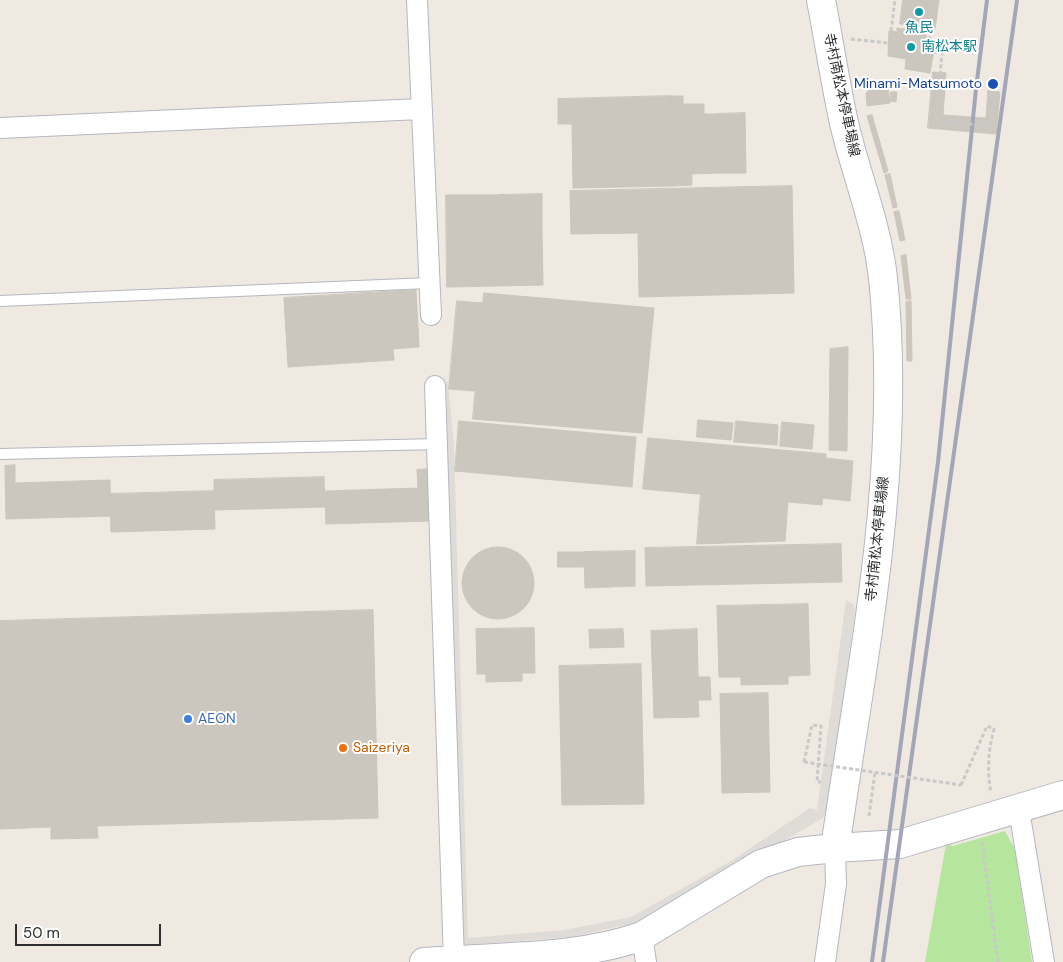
<!DOCTYPE html>
<html>
<head>
<meta charset="utf-8">
<style>
	body { margin:0 }
	#map { position:relative; width:1063px; height:962px; overflow:hidden; background:#efe9e1; font-family:"DM Sans",sans-serif }
	canvas { display:block }
	.scale { position:absolute; left:15px; top:924px; width:146px; height:22px; box-sizing:border-box; border:2px solid #2e2e2e; border-top:0; padding-left:6px; font-size:15px; line-height:18px; white-space:nowrap; color:#2e2e2e; -webkit-text-stroke:4px #fff; paint-order:stroke }
</style>
</head>
<body>
<div id="map">
<canvas width="1063" height="962"></canvas>
<div class="scale">50 m</div>
</div>
<script>
const ctx = document.querySelector('canvas').getContext('2d');
ctx.lineJoin = 'round';
function paint(path, color) { ctx.fillStyle = color; ctx.fill(path, 'evenodd'); }
function trace(path, color, width, dash) { ctx.strokeStyle = color; ctx.lineWidth = width; ctx.lineCap = dash ? 'butt' : 'round'; ctx.setLineDash(dash || []); ctx.stroke(path); }
function drawText(font, color, halo, rows, align = 'center') {
  ctx.font = font + ' "DM Sans","Noto Sans JP",sans-serif'; ctx.lineWidth = 4; ctx.setLineDash([]); ctx.textBaseline = 'middle'; ctx.strokeStyle = halo; ctx.fillStyle = color; for (const [text, x, y, turn = 0] of rows) {
    ctx.save(); ctx.translate(x, y); ctx.rotate((+turn || 0) * Math.PI / 180); ctx.textAlign = isNaN(turn) ? turn : align; if (halo) ctx.strokeText(text, 0, 0); ctx.fillText(text, 0, 0); ctx.restore();
  }
}
const green = new Path2D(`
	M1005 831 1015 849 1032 962H925L946 844 953 846Z`);
const plaza = new Path2D(`
	M448 382 454 446 468 938 564 930 631 917 731 861 810 808 817 810 846 600 854 605 855 613 829 803 823 818 687 897 639 922 571 937 465 945 463 942 448 456 443 383Z`);
const building = new Path2D(`
	M903 0H939L935 29 900 24Z
	M897 28 926 32 925 36 931 37 930 43 935 44 930 73 905 69 906 59 888 56 889 31 897 32Z
	M933 72 946 73 943 115 986 118 988 90 1000 92 996 134 928 128Z
	M888 88 890 103 867 106 866 93 868 91Z
	M891 92H897L896 102 890 101Z
	M671 96H683V104H691L692 185 673 186Z
	M671 96 673 186 573 188 572 124H558V99Z
	M691 104H704V114H718L719 173 692 174Z
	M745 113 746 173H719L718 114Z
	M872 115 888 171 884 173 867 116Z
	M890 174 897 207 893 208 885 175Z
	M792 186 794 293 639 297 638 233 571 234 570 191Z
	M542 194V233H498V195Z
	M446 195H498L499 286 447 287Z
	M899 211 905 240 900 241 894 212Z
	M498 233H542L543 285 499 286Z
	M906 255 911 299H906L901 256Z
	M416 290 419 347 393 349 394 360 288 367 284 298Z
	M484 293 654 308 642 433 473 419Z
	M457 301 483 303 475 391 449 389Z
	M911 301 912 361H907L906 302Z
	M848 347 847 451 829 450 830 349Z
	M698 420 733 423 731 440 697 437Z
	M459 421 636 437 632 487 455 471Z
	M736 421 778 425 777 445 734 442Z
	M782 422 814 425 812 449 780 446Z
	M648 438 826 454 822 505 643 489Z
	M826 458 853 461 850 501 822 498Z
	M15 465V483L110 480 111 516 6 519 5 466Z
	M428 469 429 521 326 524 325 491 418 488 417 470Z
	M324 477 325 507 214 510V480Z
	M214 491 215 529 111 532 110 494Z
	M701 494 788 502 785 541 697 544Z
	M841 544 842 582 646 586 645 548Z
	M462 583a36 36 0 1 1 72 0a36 36 0 1 1-72 0Z
	M635 551V586L585 588 584 552Z
	M558 552H584V567H558Z
	M808 604 810 675 788 676V684L741 685V677H719L717 606Z
	M373 610 378 818 97 826 98 838 51 839V827L0 829V621Z
	M534 628 535 673H522V681L486 682V674H477L476 629Z
	M623 629 624 647 590 648 589 630Z
	M697 629 698 677H710L711 700H698L699 717 654 718 651 631Z
	M641 664 644 804 562 805 559 666Z
	M768 693 770 792 722 793 720 694Z`);
const path = new Path2D(`
	M891 31 895 0
	M851 39 888 43
	M934 52 942 53 936 121
	M991 126 995 91
	M804 762 812 725 821 726 817 782H821
	M961 785 987 726 994 729C988 752 987 770 991 793
	M869 816 875 772
	M982 842 998 962`);
const lane = new Path2D(`
	M0 301 429 283
	M0 454 438 444`);
const street = new Path2D(`
	M417 0 431 315
	M0 128 421 109
	M435 386 454 961
	M1017 810 1021 822 1044 962
	M642 936 646 962
	M825 962 836 884 835 848`);
const secondary = new Path2D(`
	M821 0C829 41 835 82 844 123 856 175 877 224 883 278 903 469 862 660 835 848L900 844 1063 795
	M424 962C496 956 574 960 642 936L761 864 798 852 835 848`);
const rail = new Path2D(`
	M872 962 938 462 976 89 987 0
	M883 962 1017 0`);
const pathBridge = new Path2D(`
	M936 121 991 126
	M804 762 961 785`);
const markers = [
	[919,12,5,"#0f9aa8"],
	[911,47,5,"#0f9aa8"],
	[993,84,6,"#1a4fb4"],
	[188,719,5,"#3f7fe0"],
	[343,748,5,"#e8710a"]
];
const cultureNames = [
	["魚民",919,28],
	["南松本駅",921,47,"left"]
];
const transitNames = [
	["Minami-Matsumoto",982,84]
];
const streetNames = [
	["寺村南松本停車場線",841,95,78],
	["寺村南松本停車場線",878,539,-84]
];
const shopNames = [
	["AEON",198,719]
];
const foodNames = [
	["Saizeriya",353,748]
];
paint(green, '#b6e59e');
paint(plaza, '#dfdcd8');
paint(building, '#cbc7bf');
trace(building, '#cbc5ba', 1);
trace(lane, '#b4b7c1', 12);
trace(street, '#b4b7c1', 22);
trace(secondary, '#b4b7c1', 30);
trace(path, '#c9c9c9', 3, [4, 2.5]);
trace(lane, '#fff', 10);
trace(street, '#fff', 20);
trace(secondary, '#fff', 28);
trace(rail, '#a3a6b8', 4);
trace(pathBridge, '#c9c9c9', 3, [4, 2.5]);
for (const [x, y, r, color] of markers) { const dot = new Path2D(); dot.arc(x, y, r, 0, 2 * Math.PI); ctx.fillStyle = color; ctx.fill(dot); trace(dot, '#fff', 2); }
drawText('14px', '#0d838f', '#fff', cultureNames);
drawText('14px', '#164399', '#fff', transitNames, 'right');
drawText('14px', '#2e2e2e', '#fff', streetNames);
drawText('14px', '#366cbe', '#fff', shopNames, 'left');
drawText('14px', '#c56008', '#fff', foodNames, 'left');
</script>
</body>
</html>
